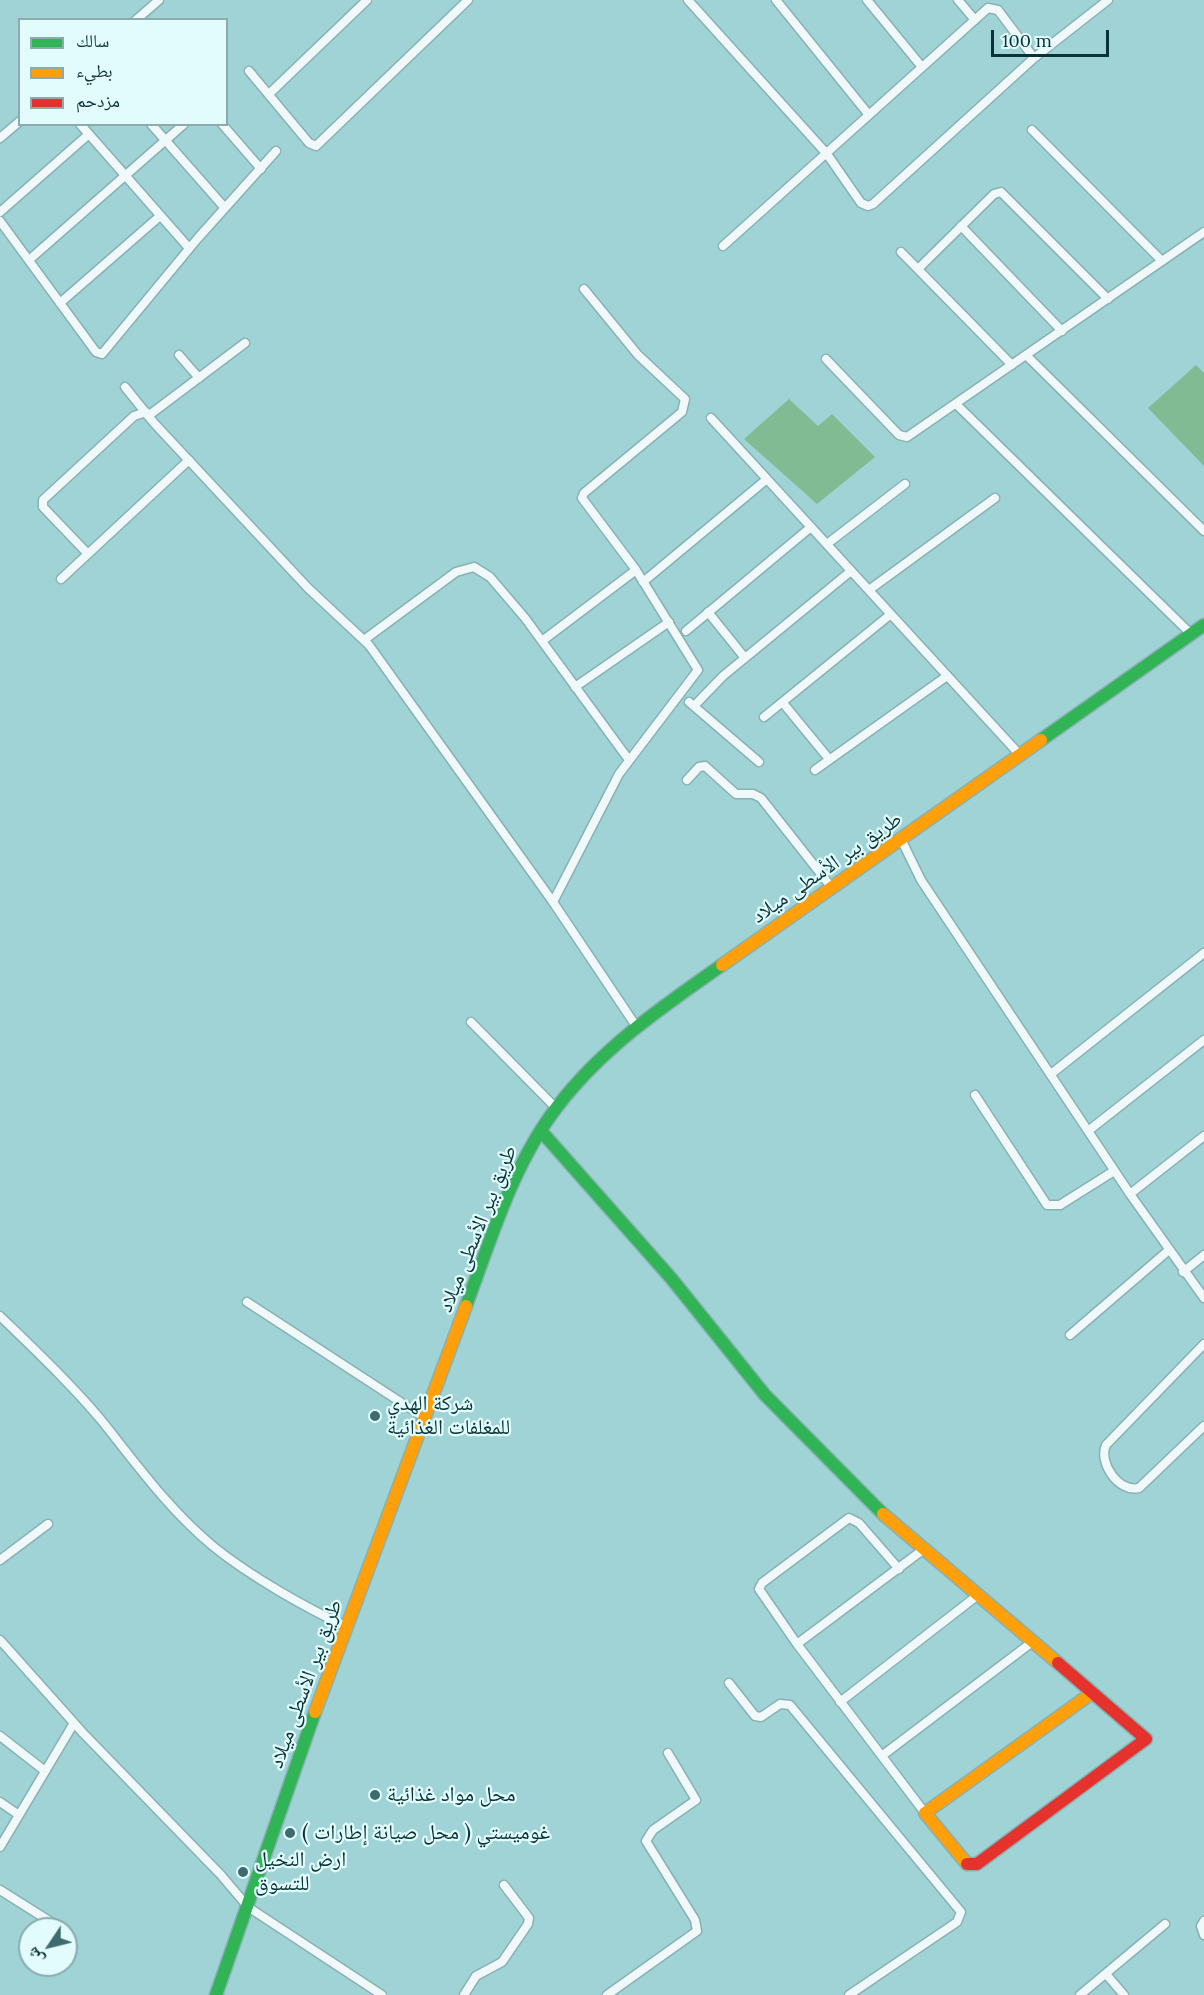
<!DOCTYPE html>
<html>
<head>
<meta charset="utf-8">
<style>
	body { margin:0 }
	#map { position:relative; width:1204px; height:1995px; overflow:hidden; background:#a0d3d6; font-family:Lora,"Noto Naskh Arabic",serif }
	canvas { display:block }
	.legend { position:absolute; left:18px; top:18px; width:210px; height:108px; box-sizing:border-box; background:#e2fbfd; border:2px solid #8babad; margin:0; padding:8px 10px; list-style:none; font-size:18px; color:#093336 }
	.legend li { display:flex; align-items:center; gap:12px; height:30px }
	.legend b { width:30px; border:2px solid #8babad }
	.north { position:absolute; left:18px; top:1917px; width:60px; height:60px; box-sizing:border-box; background:#e2fbfd; border:2px solid #8babad; border-radius:50%; rotate:235deg; font-size:16px; font-weight:700; line-height:24px; text-align:center; color:#093336 }
	.north::after { content:''; display:block; margin:auto; width:21px; height:27px; background:#3e6b6e; clip-path:polygon(50% 0,100% 100%,50% 72%,0 100%) }
	.scale { position:absolute; left:991px; top:30px; width:118px; height:27px; box-sizing:border-box; border:3px solid #093336; border-top:0; padding-left:8px; font-size:18px; line-height:21px; white-space:nowrap; color:#093336; -webkit-text-stroke:4px #e2fbfd; paint-order:stroke }
</style>
</head>
<body>
<div id="map">
<canvas width="1204" height="1995"></canvas>
<ul class="legend">
<li><b style="height:8px;background:#30b455"></b>سالك</li>
<li><b style="height:8px;background:#ff9f0a"></b>بطيء</li>
<li><b style="height:8px;background:#e5322d"></b>مزدحم</li>
</ul>
<div class="north">ش</div>
<div class="scale">100 m</div>
</div>
<script>
const ctx = document.querySelector('canvas').getContext('2d');
ctx.lineJoin = 'round';
function paint(path, color) { ctx.fillStyle = color; ctx.fill(path, 'evenodd'); }
function trace(path, color, width, dash) { ctx.strokeStyle = color; ctx.lineWidth = width; ctx.lineCap = dash ? 'butt' : 'round'; ctx.setLineDash(dash || []); ctx.stroke(path); }
function drawText(font, color, halo, rows, align = 'center') {
  ctx.font = font + ' Lora,"Noto Naskh Arabic",serif'; ctx.lineWidth = 4.5; ctx.setLineDash([]); ctx.textBaseline = 'middle'; ctx.strokeStyle = halo; ctx.fillStyle = color; for (const [text, x, y, turn = 0] of rows) {
    ctx.save(); ctx.translate(x, y); ctx.rotate((+turn || 0) * Math.PI / 180); ctx.textAlign = isNaN(turn) ? turn : align; if (halo) ctx.strokeText(text, 0, 0); ctx.fillText(text, 0, 0); ctx.restore();
  }
}
const forest = new Path2D(`
	M1196 365 1204 373V466L1148 408Z
	M789 399 818 426 832 414 875 457 817 504 744 439Z`);
const street = new Path2D(`
	M688 0 827 154 861 203 868 206 873 204 1034 58 1108 0
	M776 0 869 115
	M867 0 922 67
	M958 0 975 20
	M136 20 159 0
	M249 71 309 143 316 146 468 0
	M269 94 367 0
	M80 124 189 248
	M151 124 225 208
	M222 124 261 169
	M1032 130 1162 261
	M0 138 20 121
	M0 212 89 134
	M0 221 96 352 102 354 198 238 276 151
	M961 226 1062 331
	M723 246 988 8 998 10 1034 58
	M901 252 1012 365
	M29 260 184 124
	M918 269 994 194 1001 192 1108 299
	M60 303 160 216
	M179 355 199 378
	M1026 355 1204 531
	M826 359 899 435 907 437 1204 232
	M125 387 154 423 308 588 369 645 553 902 636 1026
	M956 404 1191 634
	M148 416 245 343
	M711 418 1020 755
	M827 544 905 484
	M88 554 43 507V500L134 416 146 412
	M61 579 189 460
	M643 582 767 479
	M869 590 995 498
	M708 612 745 658
	M686 631 811 527
	M364 640 456 572 474 567 490 577 525 618 629 760
	M542 641 636 570
	M575 687 669 622
	M689 702 759 762
	M783 703 829 759
	M694 706 723 676 851 571
	M764 717 891 614
	M815 770 947 676
	M687 780 699 767 705 766 736 794H753L761 798 832 888
	M901 839 921 880 1130 1194 1204 1136
	M553 902 619 774 698 670 636 570 582 498 584 493 682 412 685 399 638 355 584 289
	M471 1022 556 1108
	M1051 1074 1204 953
	M975 1095 1047 1205H1060L1114 1171
	M1088 1131 1204 1040
	M1130 1194 1204 1298
	M1183 1272 1204 1255
	M247 1302 425 1418
	M0 1316C35 1350 71 1384 102 1421 137 1465 170 1511 214 1547 250 1576 306 1608 347 1627
	M1070 1335 1169 1250
	M1204 1344 1106 1445C1098 1463 1119 1493 1139 1488L1204 1426
	M0 1560 48 1524
	M899 1569 859 1523 849 1518 762 1583 759 1589 797 1644 925 1813
	M0 1640 83 1733 221 1875 248 1907 382 1995
	M797 1644 924 1549
	M729 1683 755 1716 761 1717 780 1704 790 1705 961 1912 957 1922 849 1995
	M840 1702 978 1595
	M0 1736 45 1771
	M883 1755 1031 1643
	M0 1802 19 1815
	M0 1847 74 1723
	M0 1890 62 1929
	M1204 1921 1201 1926 1204 1935
	M1106 1974 1124 1995
	M464 1995 476 1976 502 1962 528 1924 529 1918 504 1885
	M607 1995 697 1931 695 1920 646 1841 653 1830 696 1800 668 1753
	M1080 1995 1165 1924`);
const fast = new Path2D(`
	M1041 740 1204 625
	M541 1131 671 1278 765 1395 883 1514
	M466 1306C491 1239 513 1164 557 1107 602 1048 662 1007 722 965
	M216 1995 315 1712`);
const slow = new Path2D(`
	M722 965 1041 740
	M883 1514 1058 1663
	M315 1712 466 1306
	M967 1864 925 1813 1092 1693`);
const jam = new Path2D(`
	M967 1864H977L1146 1739 1058 1663`);
const markers = [
	[375,1416,6,"#3e6b6e"],
	[375,1795,6,"#3e6b6e"],
	[290,1833,6,"#3e6b6e"],
	[243,1872,6,"#3e6b6e"]
];
const streetNames = [
	["طريق بير الأسطى ميلاد",827,868,-35],
	["طريق بير الأسطى ميلاد",478,1229,-68],
	["طريق بير الأسطى ميلاد",306,1684,-70]
];
const poiNames = [
	["شركة الهدي",387,1404],
	["للمغلفات الغذائية",387,1428],
	["محل مواد غذائية",387,1795],
	["غوميستي ( محل صيانة إطارات )",302,1833],
	["ارض النخيل",255,1860],
	["للتسوق",255,1884]
];
paint(forest, '#81bb93');
trace(street, '#88b1b3', 11);
trace(fast, '#88b1b3', 15);
trace(slow, '#88b1b3', 15);
trace(jam, '#88b1b3', 15);
trace(street, '#f1f8f9', 8);
trace(fast, '#30b455', 12);
trace(slow, '#ff9f0a', 12);
trace(jam, '#e5322d', 12);
for (const [x, y, r, color] of markers) { const dot = new Path2D(); dot.arc(x, y, r, 0, 2 * Math.PI); ctx.fillStyle = color; ctx.fill(dot); trace(dot, '#e2fbfd', 2); }
drawText('21px', '#093336', '#e2fbfd', streetNames);
drawText('21px', '#093336', '#e2fbfd', poiNames, 'left');
</script>
</body>
</html>
